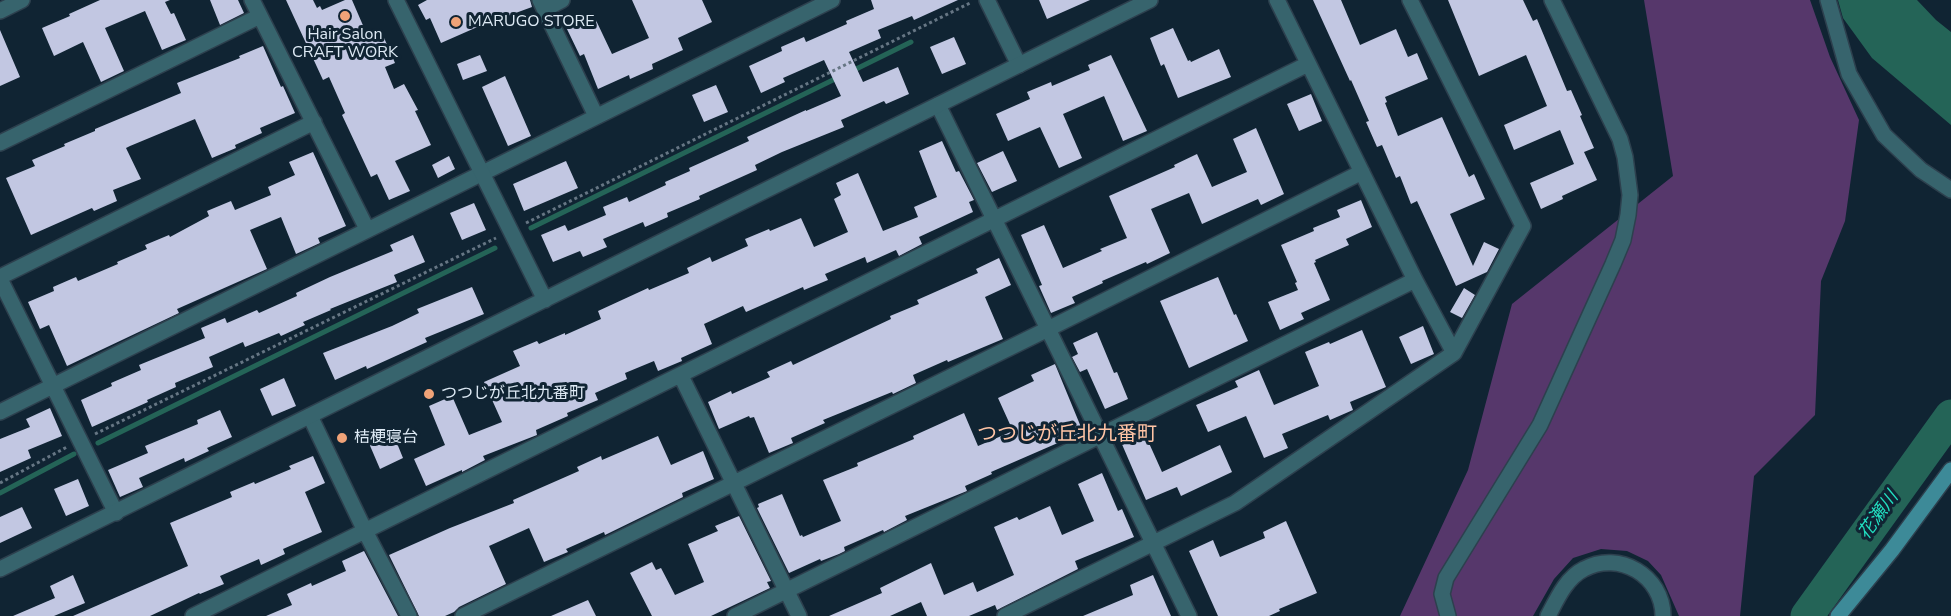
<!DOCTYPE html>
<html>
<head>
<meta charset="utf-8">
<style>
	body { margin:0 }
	canvas { display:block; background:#102433 }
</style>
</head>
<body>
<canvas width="1951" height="616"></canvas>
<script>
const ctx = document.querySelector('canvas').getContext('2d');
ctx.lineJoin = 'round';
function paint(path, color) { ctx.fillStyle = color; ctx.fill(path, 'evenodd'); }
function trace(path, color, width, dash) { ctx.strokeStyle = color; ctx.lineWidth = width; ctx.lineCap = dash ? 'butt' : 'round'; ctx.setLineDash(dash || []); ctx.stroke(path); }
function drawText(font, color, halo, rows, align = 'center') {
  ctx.font = font + ' "Nunito Sans","Noto Sans JP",sans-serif'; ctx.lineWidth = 6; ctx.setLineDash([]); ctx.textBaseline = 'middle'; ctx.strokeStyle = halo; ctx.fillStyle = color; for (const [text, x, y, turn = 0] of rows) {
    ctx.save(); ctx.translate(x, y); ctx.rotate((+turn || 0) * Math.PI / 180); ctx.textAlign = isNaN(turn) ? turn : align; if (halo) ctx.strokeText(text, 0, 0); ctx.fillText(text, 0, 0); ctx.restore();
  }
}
const green = new Path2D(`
	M1644 0H1810L1830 57 1859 120 1845 221 1821 281 1815 415 1754 476 1740 616H1679L1661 575 1648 561 1627 551 1601 549 1573 558 1554 579 1533 616H1400L1468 470 1512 304 1673 176Z`);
const water = new Path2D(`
	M1838 0H1917L1936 20 1951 32V125L1872 58 1843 18Z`);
const stream = new Path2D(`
	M850 72 911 42
	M531 228 839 77
	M98 443 495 248
	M0 493 74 454`);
const river = new Path2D(`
	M1807 616 1951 416`);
const building = new Path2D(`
	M100 0H170L165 2 171 14 174 13 186 40 162 50 145 11 105 28 124 71 101 82 83 42 54 56 42 28 70 16 69 14Z
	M210 0H238L244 13 220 25Z
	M286 0H313L317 8 320 6 322 10 345 0H352L368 37 381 31 395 63 385 67 394 89 404 84 418 110 415 111 431 145 395 161 410 191 389 200 377 174 371 177 342 115 345 113 329 77 323 80Z
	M427 0H530L532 7 491 22V21L441 43 430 18 426 20 418 5Z
	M632 0H702L712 22 678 38 683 50 652 64 653 69 630 79 629 75 598 89 584 54 580 56 566 27 593 14 612 54 649 38Z
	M871 0H958L914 20 912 16 878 30 881 38 849 52 863 82 898 67 909 94 886 104 884 101 841 120 844 127 782 152 755 165 757 170 699 196 700 199 667 213 668 217 645 227 643 222 603 239 607 247 583 257 580 251 553 262 541 235 565 225 568 231 606 215 603 207 627 197 629 202 666 185 665 182 690 171 689 168 749 141 747 137 806 110V111L841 96 824 60 783 78 785 82 761 93 749 66 782 51 781 47 804 37 806 42 847 24 846 21 874 9Z
	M1039 0H1090L1047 19Z
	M1313 0H1341L1360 45 1396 29 1408 57 1417 53 1428 79 1385 97 1387 102 1385 103 1398 136 1442 117 1469 177 1474 174 1485 199 1450 214 1473 266 1484 242 1499 249 1487 272 1456 286 1417 201 1411 204 1400 176 1396 178 1382 145 1377 147 1366 122 1369 121 1351 80 1350 81Z
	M1448 0H1523L1533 21 1537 19 1567 91 1571 90 1582 115 1580 116 1594 148 1584 152 1597 180 1562 196 1563 199 1541 209 1530 183 1574 164 1560 130 1514 150 1504 125 1547 106 1526 55 1479 76Z
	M1173 28 1188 61 1190 60 1191 62 1219 49 1231 77 1178 98 1164 64 1161 66 1150 38Z
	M0 30 20 77 0 86Z
	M954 37 966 64 942 74 930 47Z
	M263 46 281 87 283 86 295 113 260 128 262 133 235 145 236 148 212 158 195 119 130 146 126 148 141 179 113 190 117 201 94 211 92 208 31 235 6 178 35 166 32 160 65 146 64 144 95 131V129L181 93 177 83 240 58 239 56Z
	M480 55 487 71 463 80 457 64Z
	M1111 55 1147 131 1123 141 1104 96 1063 114 1082 158 1059 168 1040 127 1008 141 996 114 1030 99 1027 92 1051 82 1052 86 1090 70 1088 65Z
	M505 76 531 136 508 146 482 87Z
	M716 85 728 112 704 122 692 95Z
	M1311 94 1322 121 1299 131 1287 104Z
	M1256 128 1284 194 1261 205 1258 199 1202 224 1189 193 1151 209 1170 253 1147 264 1146 262 1102 281 1103 283 1072 297 1075 303 1051 313 1039 286 1042 285 1021 235 1044 225 1063 268 1102 251 1100 249 1127 238 1109 196 1175 167 1174 165 1197 154 1212 187 1247 172 1233 139Z
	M942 141 956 172 959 171 974 200 969 202 973 212 919 237 922 244 899 256 896 250 867 263 865 257 825 274 828 280 804 290 803 287 746 312 743 306 704 324 712 344 681 358 682 361 658 371 654 361 625 373 627 379 595 393 598 400 567 413 568 416 536 430 537 435 483 456 485 460 462 472V470L426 486 414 459 445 445 429 406 452 396 469 435 502 422 484 382 520 366 513 351 537 341 539 344 565 333V335L601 319 598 311 648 288 649 290 689 273 687 268 710 257 712 262 748 246 745 239 769 229 770 231 801 218 814 247 848 232 834 199 841 195 836 183 858 173 883 231 918 217 914 207 937 197 919 151Z
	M1003 151 1017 181 992 192 977 163Z
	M313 152 346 226 318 238 320 243 296 254 281 217 250 230 267 269 177 309 179 313 67 366 49 325 40 329 28 302 54 291 53 287 76 277 78 281 118 264 117 262 147 249 145 245 169 235 170 237 209 216 207 211 231 201 235 210 271 195 268 187 295 175 289 162Z
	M449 156 455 169 438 178 432 165Z
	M566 161 578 188 524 211 513 184Z
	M1361 200 1372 227 1346 239 1349 245 1315 260 1316 262 1314 263 1330 300 1301 313 1304 319 1280 330 1268 302 1298 290 1295 283 1297 282 1281 245 1314 231 1313 228 1340 217 1337 210Z
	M474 203 486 230 462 240 450 213Z
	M413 235 425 262 394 275 397 282 330 309 331 310 303 322 305 325 281 336 279 333 245 347 243 342 209 357 213 367 175 383 176 387 147 400 148 402 92 427 81 400 112 386 111 383 141 370 139 365 205 338 201 328 225 318 227 323 257 310 259 313 297 296 296 293 330 277 393 251 390 245Z
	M999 258 1011 285 985 297 1003 339 948 362 947 360 913 375 916 383 893 394 892 392 823 420 825 423 791 438 793 443 769 453 754 417 750 418 749 416 719 429 708 402 731 391 732 394 770 377 767 372 791 361 793 365 891 319 890 316 919 304 917 300 978 273 976 269Z
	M1218 277 1234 315 1236 314 1248 341 1189 368 1160 301Z
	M472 287 484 314 425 338 427 342 367 369 366 366 335 380 323 353 392 326 419 313 417 309Z
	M1464 288 1475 295 1462 318 1450 312Z
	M1423 326 1434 354 1411 364 1399 337Z
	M1362 330 1386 387 1350 402 1353 410 1330 420 1328 415 1282 434 1288 448 1264 458 1246 416 1208 432 1196 405 1238 387 1235 381 1259 370 1274 405 1319 386 1305 352 1329 342 1330 344Z
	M1097 332 1114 373 1117 372 1128 399 1105 409 1087 369 1080 372 1072 357 1078 354 1073 343Z
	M1055 364 1083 432 991 472 992 474 965 486 967 491 905 516 907 520 884 532 883 530 844 547 845 551 839 554 821 561 820 559 789 573 757 508 759 507 758 504 782 494 800 536 802 535 803 537 841 521 823 480 858 466 857 463 914 439 913 436 964 413 978 446 1013 431 998 398 1034 381 1031 375Z
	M284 378 296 406 272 416 260 389Z
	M50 408 62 436 28 450 31 458 0 472V439L30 427 26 419Z
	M220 410 232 437 207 448 209 451 185 462 184 458 139 478 143 487 120 497 108 470 148 453 145 446 198 424 197 420Z
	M392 431 403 458 380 469 368 441Z
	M1144 432 1162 472 1220 445 1232 472 1181 496 1177 487 1146 500 1121 442Z
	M658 436 671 465 703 451 714 479 682 493 683 497 605 535 604 532 566 549 568 552 544 562 529 528 489 546 506 584 459 607 454 612 445 616H419L389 555 450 528 514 503 513 500 579 471 577 467 601 456 602 460Z
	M313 456 325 483 305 492 322 532 283 549 285 554 261 565 259 559 220 576 224 584 200 594 199 593 150 616H73L188 566 170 523 232 497 230 492 254 482 255 484 291 469 289 466Z
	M1102 473 1118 511 1122 509 1134 537 1075 561 1078 569 997 610 995 605 969 616H927L921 602 890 616H829L882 593 880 588 931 563 944 595 973 582 977 592 1014 575 994 527 1017 517 1019 520 1050 506 1062 535 1094 521 1078 484Z
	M78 479 89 506 66 516 54 489Z
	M22 507 32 528 0 543V517Z
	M739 516 771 581 767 582 770 588 711 616H652L630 573 652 562 656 570 661 568 675 595 704 582 688 544 718 531 715 526Z
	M1286 521 1317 593 1279 609 1280 611 1269 616H1218L1189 551 1213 540 1220 557 1265 538 1263 532Z
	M364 551 398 616H266L292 605 287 594 311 583 312 586 346 571 342 561Z
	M73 575 85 603 54 616H13L55 598 50 586Z
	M1153 575 1171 616H1083L1133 595 1130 585Z
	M588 600 596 616H551Z`);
const path = new Path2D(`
	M526 223 972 2
	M95 434 496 238
	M0 483 67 447`);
const minor = new Path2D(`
	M252 0 367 229
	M540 0 596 116
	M987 0 1019 65
	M1277 0 1415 280 1454 353 1523 226 1410 0
	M1828 0 1849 74 1884 135 1921 170 1951 190
	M545 9 562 0
	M0 11 22 0
	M938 105 1189 616
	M0 143 260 16
	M0 277 314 122
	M0 279 116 513
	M681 376 799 616
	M0 412 832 0
	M310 416 365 531 409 616
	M193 616 1308 64
	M463 616 1048 329 1362 172
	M735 616 1415 280
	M1005 616 1235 503 1454 353`);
const tertiary = new Path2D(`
	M396 0 545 300
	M0 569 1150 0
	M1448 616 1442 594 1446 578 1540 425 1613 264 1623 240 1628 215 1630 195 1625 157 1620 139 1552 0
	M1548 616C1557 599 1566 578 1584 569 1619 550 1663 576 1663 616`);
const secondary = new Path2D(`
	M1838 616 1892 550 1951 470`);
const markers = [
	[345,16,6,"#f0a378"],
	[456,22,6,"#f0a378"],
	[429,394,6,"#f0a378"],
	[342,438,6,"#f0a378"]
];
const poiNames = [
	["MARUGO STORE",468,22],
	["Hair Salon",345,35,"center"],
	["CRAFT WORK",345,53,"center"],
	["つつじが丘北九番町",441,394],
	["桔梗寝台",354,438]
];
const waterNames = [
	["花瀬川",1879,516,-54]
];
const quarterNames = [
	["つつじが丘北九番町",1067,435]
];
paint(green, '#56376b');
paint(water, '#246457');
trace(stream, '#246457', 5);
trace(river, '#246457', 33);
paint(building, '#c2c7e2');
trace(minor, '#2d404e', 18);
trace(tertiary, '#2d404e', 18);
trace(secondary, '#2d404e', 18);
trace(path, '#667684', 3, [3, 3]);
trace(minor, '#37646d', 15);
trace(tertiary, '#37646d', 15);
trace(secondary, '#3d8a98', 15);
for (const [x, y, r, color] of markers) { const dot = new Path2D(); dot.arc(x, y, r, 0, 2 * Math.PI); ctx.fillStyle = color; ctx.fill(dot); trace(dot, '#102433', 2); }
drawText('16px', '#deeaf5', '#102433', poiNames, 'left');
drawText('italic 18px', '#22dfc1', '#102433', waterNames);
drawText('20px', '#ffc4a5', '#102433', quarterNames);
</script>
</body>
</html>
